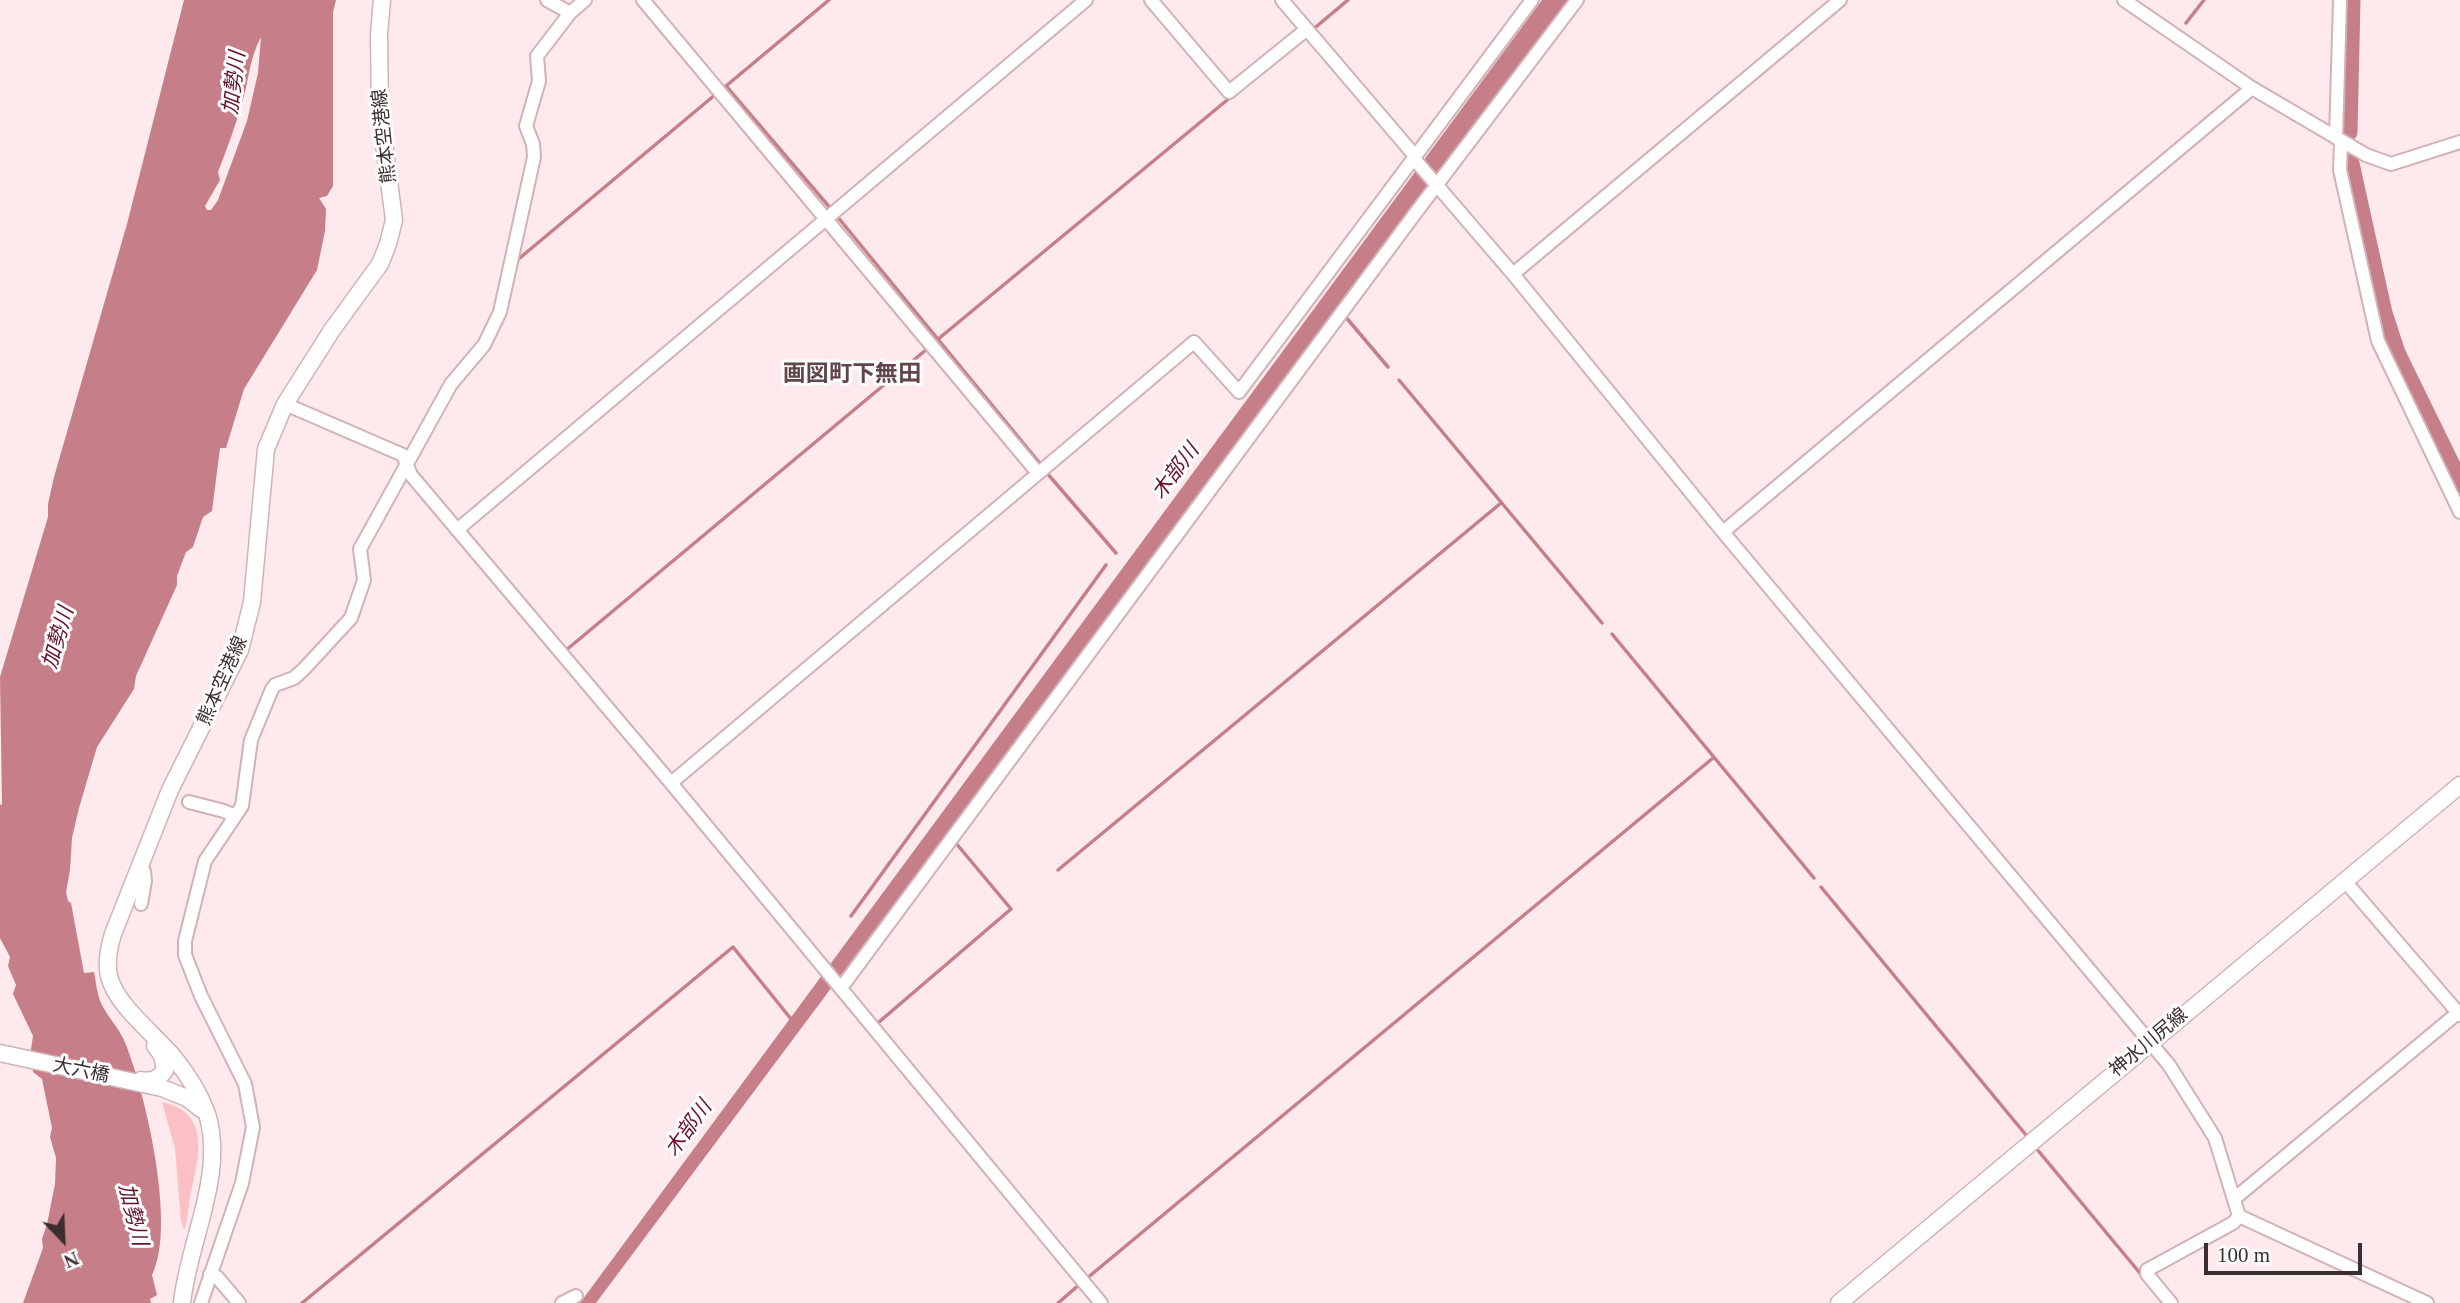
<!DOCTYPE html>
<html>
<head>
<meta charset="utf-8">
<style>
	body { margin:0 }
	#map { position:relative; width:2460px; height:1303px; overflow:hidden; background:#feeaec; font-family:"Times New Roman",serif }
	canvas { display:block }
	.north { position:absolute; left:28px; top:1205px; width:70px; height:70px; -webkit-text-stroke:5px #fdfdfd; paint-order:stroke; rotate:157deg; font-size:19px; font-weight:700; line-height:28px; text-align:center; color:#3b2e30 }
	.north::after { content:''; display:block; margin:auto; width:24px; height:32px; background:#3b2e30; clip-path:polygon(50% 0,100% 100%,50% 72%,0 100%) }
	.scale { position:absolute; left:2204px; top:1243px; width:158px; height:32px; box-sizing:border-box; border:4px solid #3b2e30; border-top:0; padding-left:9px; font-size:21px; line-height:24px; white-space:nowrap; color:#3b2e30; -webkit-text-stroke:5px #fdfdfd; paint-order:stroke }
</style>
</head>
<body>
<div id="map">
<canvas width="2460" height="1303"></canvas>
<div class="north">N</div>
<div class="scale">100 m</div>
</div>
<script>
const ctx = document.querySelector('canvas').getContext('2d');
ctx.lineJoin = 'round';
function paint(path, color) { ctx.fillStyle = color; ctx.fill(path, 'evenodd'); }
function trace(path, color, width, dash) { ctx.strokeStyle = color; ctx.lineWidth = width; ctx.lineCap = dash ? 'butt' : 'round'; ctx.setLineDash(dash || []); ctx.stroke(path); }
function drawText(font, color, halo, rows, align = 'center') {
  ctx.font = font + ' "Times New Roman","Noto Sans JP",serif'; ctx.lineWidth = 6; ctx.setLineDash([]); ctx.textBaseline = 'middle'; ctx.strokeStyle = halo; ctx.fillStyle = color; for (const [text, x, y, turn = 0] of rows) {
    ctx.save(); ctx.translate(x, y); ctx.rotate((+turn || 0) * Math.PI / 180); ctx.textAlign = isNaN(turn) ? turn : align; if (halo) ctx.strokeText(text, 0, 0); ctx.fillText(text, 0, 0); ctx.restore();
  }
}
const green = new Path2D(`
	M162 1102C214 1114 197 1160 190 1198 188 1210 188 1219 184 1230L181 1221 175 1149Z`);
const water = new Path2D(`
	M184 0H336L333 12V186L327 196 319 198 326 209 325 231 317 270 244 389 226 448H220L212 511 203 517 193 547 186 552 177 576V585L136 676 134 689 97 747 79 808 72 838 70 870 66 892 68 901 71 903 84 973 94 972C96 982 97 994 101 1003 107 1016 118 1027 124 1040 145 1090 177 1226 152 1275L157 1295 150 1299 151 1303H23L43 1248 42 1239 47 1224 55 1184 56 1158 50 1137 52 1128 42 1079 33 1072 31 1049 33 1036 13 994 16 985 8 966 10 957 0 938V805L2 804 0 677 48 517V504L54 477 127 224ZM261 37 258 73 247 121 218 200 211 210H207L205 206 220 180 218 172C227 149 236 124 243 100 249 78 250 57 261 37Z
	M1542 0H1569L596 1303H580Z`);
const stream = new Path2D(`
	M829 0 726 86 831 209
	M2186 23 2204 0
	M1311 31 1348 0
	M836 215 1042 466
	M515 262 716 94
	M1344 315 1388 367
	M937 340 1232 96
	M1399 380 1602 623
	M1046 472 1116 553
	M1612 634 1814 878
	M565 651 927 349
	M1058 870 1501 503
	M1821 887 2026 1135
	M851 916 1106 565
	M879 1022 1011 909 955 842
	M2036 1148 2144 1278
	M1086 1279 1713 758
	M2155 1293 2163 1303
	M302 1303 733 947 791 1019
	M1058 1303 1080 1284`);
const river = new Path2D(`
	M2348 132 2351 0
	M2349 159 2383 313 2396 353 2460 484`);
const minor = new Path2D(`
	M547 0 570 13
	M643 0 1037 472
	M1151 0 1229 92 1307 29
	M1282 0 1415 156 1416 161 1513 274 1723 532 2169 1065 2215 1138 2239 1216 2427 1303
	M2124 0 2252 88 2366 155 2391 164 2460 142
	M2336 138 2340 0
	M2341 141 2340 170 2378 341 2460 512
	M1513 274 1840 0
	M285 404 403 455 411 475 671 783 1101 1303
	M457 530 1086 0
	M1723 532 2252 88
	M671 783 1194 342 1239 392 1532 0
	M189 802 224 811 235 816
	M139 868 144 871 145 881 141 904
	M2344 880 2460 1015
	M841 988 1414 215 1577 0
	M2234 1199 2460 1011
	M210 1274 217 1277 239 1303
	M201 1303 242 1183 253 1127 245 1084 201 996 185 955V941L205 861 242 806 251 740 272 689 275 685 294 678 304 669 351 618 364 580 360 549 451 384 484 345 500 312 534 157 533 144 526 126 539 81 537 56 570 13 585 0
	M562 1303 576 1296
	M2171 1303 2147 1274V1270L2233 1223 2239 1216`);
const major = new Path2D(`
	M0 1053 162 1088 187 1098 201 1109
	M141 1080C152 1082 159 1079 165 1070L162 1055 155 1046
	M182 1303C188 1243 226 1174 207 1114 200 1094 188 1075 175 1059 156 1035 116 1006 109 976 106 961 109 948 113 934L170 790 240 650 252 602 266 449 285 404 332 330 380 264 388 244 394 220 380 112 379 34 382 0
	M1839 1303 2460 785`);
const streetNames = [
	["熊本空港線",385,136,-96],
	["熊本空港線",223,681,-66],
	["神水川尻線",2149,1043,-40],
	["大六橋",81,1071,12]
];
const waterNames = [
	["加勢川",235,83,-83],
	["木部川",1176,472,-53],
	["加勢川",59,638,-74],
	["木部川",689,1129,-54],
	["加勢川",132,1215,76]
];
const quarterNames = [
	["画図町下無田",852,375]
];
paint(green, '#fcbfc5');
paint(water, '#c67e88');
trace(stream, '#c67e88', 3.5);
trace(river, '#c67e88', 19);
trace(minor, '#d1b2b5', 16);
trace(major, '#d1b2b5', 19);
trace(minor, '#fff', 12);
trace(major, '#fff', 16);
drawText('19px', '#3b2e30', '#fdfdfd', streetNames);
drawText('italic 21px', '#671028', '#fdfdfd', waterNames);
drawText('bold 23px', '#614649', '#fdfdfd', quarterNames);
</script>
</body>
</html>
